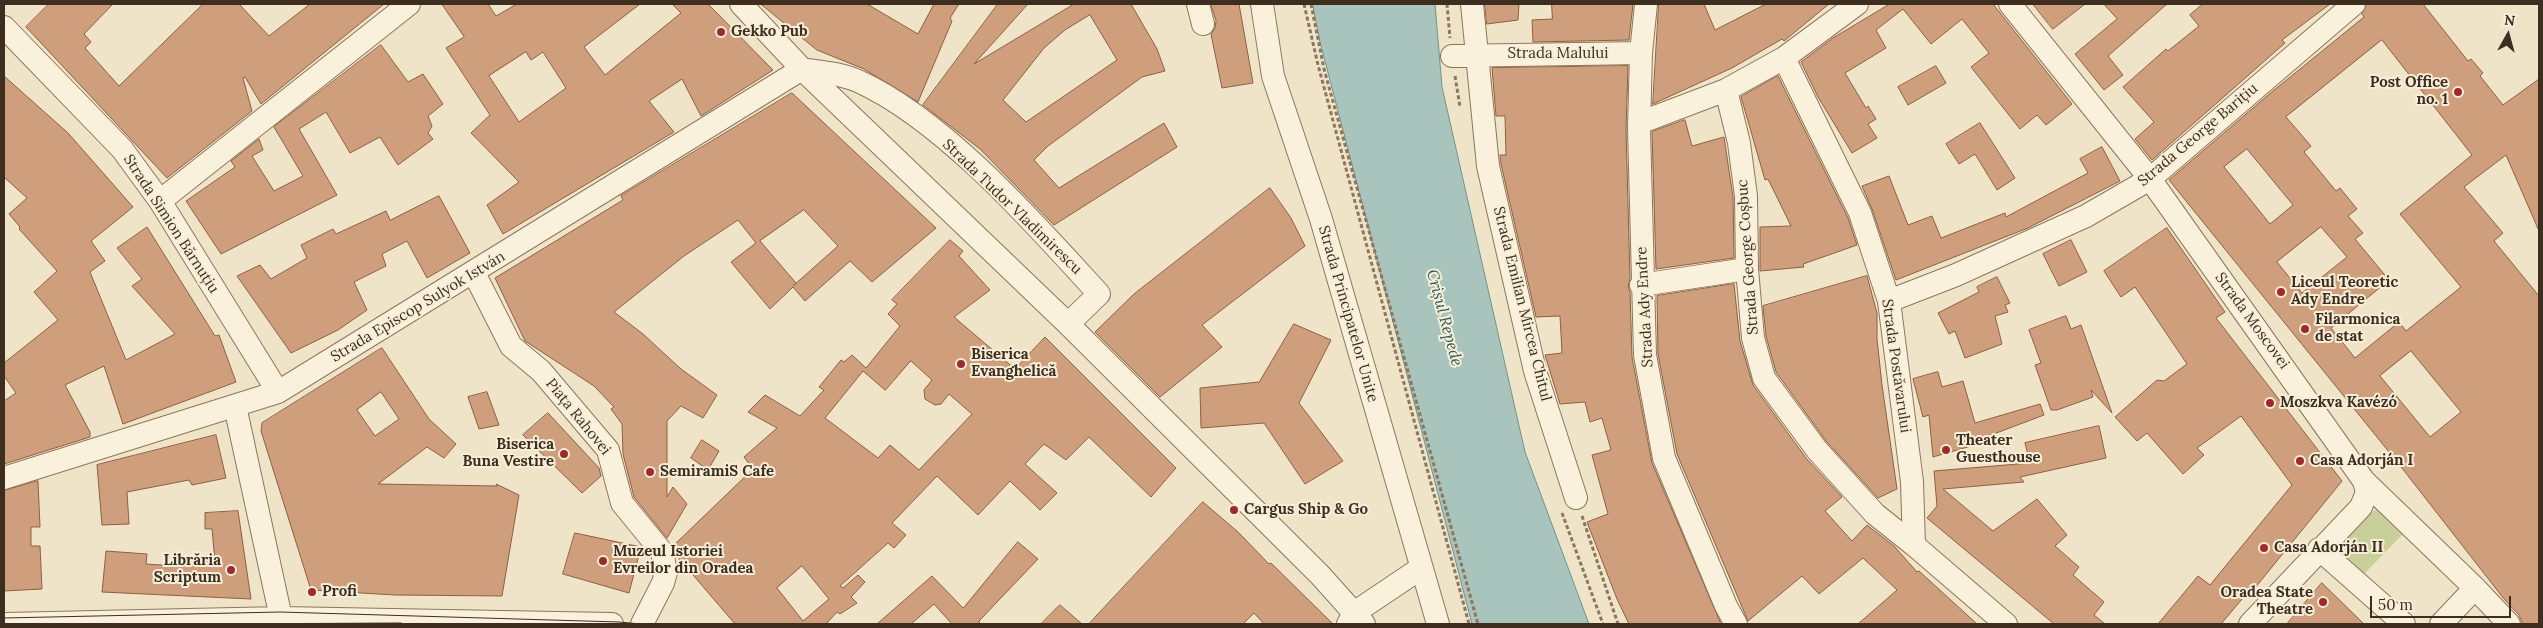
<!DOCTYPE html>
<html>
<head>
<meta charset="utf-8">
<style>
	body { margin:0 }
	#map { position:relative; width:2543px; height:628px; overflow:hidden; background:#f0e4c8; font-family:Lora,serif }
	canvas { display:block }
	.frame { position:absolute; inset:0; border:5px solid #3d2e20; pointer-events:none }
	.north { position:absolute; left:2483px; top:10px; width:50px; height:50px; -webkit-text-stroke:4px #f7eed8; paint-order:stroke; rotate:7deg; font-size:14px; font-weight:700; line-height:20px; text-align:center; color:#3d2e20 }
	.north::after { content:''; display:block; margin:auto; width:18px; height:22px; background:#3d2e20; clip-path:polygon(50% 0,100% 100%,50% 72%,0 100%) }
	.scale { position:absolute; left:2370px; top:596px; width:141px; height:22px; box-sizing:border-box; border:2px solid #3d2e20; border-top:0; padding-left:6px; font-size:15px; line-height:18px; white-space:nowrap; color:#3d2e20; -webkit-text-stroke:4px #f7eed8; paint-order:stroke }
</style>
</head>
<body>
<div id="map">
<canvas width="2543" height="628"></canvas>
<div class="frame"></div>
<div class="north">N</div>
<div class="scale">50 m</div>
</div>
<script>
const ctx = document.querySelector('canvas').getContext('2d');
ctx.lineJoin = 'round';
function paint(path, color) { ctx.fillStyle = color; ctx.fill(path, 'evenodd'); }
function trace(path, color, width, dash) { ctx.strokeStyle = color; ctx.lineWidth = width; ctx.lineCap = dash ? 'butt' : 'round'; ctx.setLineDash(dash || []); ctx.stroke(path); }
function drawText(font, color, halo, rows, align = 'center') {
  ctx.font = font + ' Lora,serif'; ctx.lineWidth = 4; ctx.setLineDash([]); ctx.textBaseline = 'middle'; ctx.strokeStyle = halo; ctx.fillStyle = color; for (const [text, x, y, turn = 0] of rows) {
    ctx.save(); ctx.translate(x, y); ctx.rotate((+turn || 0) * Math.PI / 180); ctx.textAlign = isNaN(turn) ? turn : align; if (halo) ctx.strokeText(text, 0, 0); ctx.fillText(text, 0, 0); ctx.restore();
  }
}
const green = new Path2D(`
	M2380 505 2406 531 2361 577 2334 550Z`);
const water = new Path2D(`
	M1313 4H1435L1442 87 1525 452 1589 624H1472L1320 42Z`);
const building = new Path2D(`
	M49 4H113L84 34 91 42 85 48 119 86 203 4H239L269 36 310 4H384L261 104 245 77 243 78 252 111 167 178 26 27Z
	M442 4H488L496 16 517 4H640L584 47 605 75 681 13 672 4H708L773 70 701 116 682 79 649 101 674 132 503 234 487 205 519 182 471 133 490 115 446 48 464 37ZM526 52 531 60 543 52 566 88 519 122 489 76Z
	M761 4H867L918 34 934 4H959L950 18 952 21 918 102 864 69 817 50Z
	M998 4H1028L974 64 1074 4H1131L1157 49 1165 71 1142 77 1048 146 1034 160 1059 188 1164 123 1177 147 1054 225 980 149 923 105ZM1090 15 1117 60 1026 122 1003 100 1044 48 1065 30Z
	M1211 4H1239L1253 83 1222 88 1211 34 1215 28 1216 21Z
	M1485 4H1519L1518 20 1487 24Z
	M1552 4H1633L1629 40 1533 42 1532 20 1552 19Z
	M1659 4H1704L1715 30 1766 4H1829L1784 41 1782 39 1732 68 1653 104Z
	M1890 4H1993L2072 104 2046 125 2037 115 2020 129 1971 67 1989 53 1962 19 1931 44 1903 9 1876 30 1886 48 1845 73 1866 108 1868 106 1876 119 1868 124 1877 138 1852 153 1818 97 1801 62 1833 38Z
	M2033 4H2085L2053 29Z
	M2104 4H2167L2108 56 2123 75 2104 90 2075 54 2117 19Z
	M2203 4H2330L2282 40 2285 43 2152 160 2135 139 2154 122 2123 87 2166 49 2168 51 2199 26 2190 15Z
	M2367 4H2423L2468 61 2471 59 2483 73 2480 76 2503 105 2539 79V231L2506 155 2464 187 2503 233 2494 241 2539 296V624H2523L2519 615 2504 599 2398 463 2169 180 2273 91 2364 17 2362 14ZM2382 40 2472 155 2400 214 2461 287 2406 331 2399 322 2355 358 2331 328 2389 280 2355 239 2363 233 2348 216 2357 209 2340 188 2336 191 2304 152 2311 146 2286 117ZM2247 149 2293 205 2270 224 2224 167ZM2321 227 2347 257 2302 293 2277 262ZM2411 351 2461 412 2430 437 2380 376Z
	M381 45 408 82 423 74 443 104 428 116 432 126 428 133 433 139 398 165 380 137 350 153 326 112 299 129 337 195 221 254 186 201 235 167 231 161 259 139 263 150 252 156 274 191 303 176 274 127Z
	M1628 66 1626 129 1630 279 1628 286 1630 292 1632 357 1652 463 1721 624H1629L1617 599 1587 522 1608 514 1592 455 1611 450 1602 418 1590 422 1585 402 1560 404 1545 355 1562 353 1560 316 1536 317 1501 164 1500 155H1506L1505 116H1496L1492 68Z
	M1936 66 1946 83 1908 105 1898 87Z
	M4 76 68 133 133 207 91 241 105 261 90 272 126 360 175 334 132 286 142 279 117 248 147 227 215 336 219 335 236 382 123 424 104 366 65 385 90 432V437L4 464V401L16 393 4 376V363L58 320 34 292 57 271 19 229 20 227 9 214 27 198 4 177Z
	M1778 76 1848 218 1857 245 1803 264 1804 267 1760 271V227L1791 226 1768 179 1765 180 1741 97Z
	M792 93 936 228 872 282 850 261 805 301 793 287 770 309 731 262 756 243 738 220 684 256 614 312 643 334 681 369 717 395 703 418 681 406 667 421V497L673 487 687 504 667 538 634 497 623 454 622 424 611 409 614 407 594 386 525 341 495 278 623 200 621 196ZM804 210 838 246 793 286 796 283 760 241Z
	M1685 120 1692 146 1724 137 1733 197 1734 258 1656 269 1652 132Z
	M1980 123 2015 178 1997 190 1975 154 1959 164 1946 144Z
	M2102 147 2120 181 2028 228 1896 280 1872 209 1862 186 1889 176 1908 225 1932 216 1941 238 2005 213 2006 217 2088 173 2080 159Z
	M1270 188 1291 218 1305 246 1202 325 1222 347 1160 397 1095 332 1134 294Z
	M439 196 470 253 427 278 407 241 382 254 386 266 354 282 367 310 338 330 291 353 237 276 260 265 271 279 307 258 301 245 333 229 336 234 386 211 390 220Z
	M2167 228 2225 312 2216 318 2342 481 2250 594 2248 592 2221 624H2158L2198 576 2210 585 2292 485 2241 416 2197 448 2204 455 2183 474 2147 433 2137 441 2115 417 2157 380 2164 381 2187 364 2135 287 2121 297 2104 271Z
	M950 240 963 251 959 256 990 290 954 317 1015 369 1045 337 1176 468 1151 497 1089 437 1066 460 1044 444 1025 464 1057 493 1040 510 1010 481 978 515 937 476 892 523 906 535 894 548 888 543 840 586 843 588 858 575 865 582 851 597 857 603 840 614 837 612 826 624H735L676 555 673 546 753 469 744 457 777 428 748 412 765 395 800 416 824 390 819 387 841 360 844 362 852 355 866 368 900 326 888 314 897 304 892 300ZM911 361 932 380 924 390 925 399 935 405 941 404 949 394 972 414 919 470 890 445 878 458 825 418 863 371 885 390ZM802 566 829 599 803 621 777 588Z
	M2071 240 2087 272 2059 286 2043 254Z
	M1867 276 1877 313V339L1882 385 1897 489 1878 498 1827 442 1776 372 1766 336 1763 306Z
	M1997 277 2010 303 2005 305 2008 312 1995 316 2002 344 1965 358 1955 331 1949 334 1938 313 1979 292 1977 287Z
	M1734 284 1740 341 1753 385 1806 458 1842 497 1825 511 1852 541 1867 525 1894 546 1917 572 1919 571 1977 624H1858L1897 590 1863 558 1819 594 1802 576 1748 621 1677 454 1658 354 1657 296Z
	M2066 316 2071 329 2081 325 2112 413 2091 390 2093 397 2057 410H2051L2035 365 2041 363 2029 330Z
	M1294 324 1331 340 1299 403 1343 461 1305 484 1264 423 1201 428 1200 388 1259 382Z
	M382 348 429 419 456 444 444 458 427 447 378 484 497 486 496 484 519 495 502 596 395 595 311 590 261 431 262 423ZM381 392 399 419 375 436 357 410Z
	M1938 372 1942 387 1963 381 1975 423 2040 404 2044 415 1991 435 1992 440 1933 457 1929 415 1923 417 1913 379Z
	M487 392 499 425 479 429 468 397Z
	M548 413 599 468 601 476 582 493 523 435Z
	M2099 426 2106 458 2020 477 2024 482 1943 489 1993 531 2037 499 2067 535 2055 546 2079 567 2073 575 2104 602 2094 615 2105 624H2054L1927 518 1937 506 1934 471 2030 463 2025 443Z
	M216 435 226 478 192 485 189 480 127 492 129 524 102 525 97 465Z
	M702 440 719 451 708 470 691 458Z
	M38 481 40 527H31V546H40L42 589 4 591V491Z
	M1203 502 1238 532 1269 564 1271 563 1333 624H1264L1254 613 1243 624H1089Z
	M238 511 251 599 102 592 106 551 147 554 146 564 179 566V559L215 562 212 529H205V513Z
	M575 533 641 547 629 593 563 574Z
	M1018 542 1038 559 979 621 980 624H950L951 623 934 604 911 624H877L932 576 963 608Z
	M2322 583 2364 624H2287Z
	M1060 605 1082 624H1041Z`);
const path = new Path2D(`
	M1304 4 1318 65 1469 624
	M1311 4 1324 69 1478 624
	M1447 4 1450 38
	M1455 76 1460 107
	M1562 513 1603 624
	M1582 516 1618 624`);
const minor = new Path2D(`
	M741 4 802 69 1068 324 1320 575 1364 624
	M1198 4 1203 24
	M1262 4 1273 76 1321 219 1438 624
	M1472 4 1488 166 1535 371 1576 498
	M1646 4 1641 53 1639 129 1645 355 1664 458 1726 606 1736 624
	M2010 4 2150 179 2364 481 2475 588 2509 624
	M4 27 122 149 160 201 278 392
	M1452 56 1641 53
	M1784 58 1860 213 1889 301 1912 482 1914 545
	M1726 90 1739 143 1746 196 1747 269 1753 338 1764 378 1817 450 1875 514 1914 545 2006 624
	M1639 123 1726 90 1784 58 1857 4
	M160 201 409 4
	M474 273 511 346 541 371 608 450 622 503 662 552 666 572 663 583 642 624
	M1641 285 1747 269
	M1889 301 1956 275 2086 216 2150 179 2354 4
	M235 406 281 618
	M4 478 278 392 802 69C821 72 840 73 858 81 944 120 1035 224 1099 294L1068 324
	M2319 549 2404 624
	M4 624 281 618 612 624
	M1348 624 1354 613 1421 568
	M2250 624 2361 507 2367 492 2364 481
	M2441 624 2475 588`);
const tram = new Path2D(`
	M4 618 280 612 619 622 641 624
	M211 624 401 623`);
const markers = [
	[721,32,5,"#9e2a2b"],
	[2458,92,5,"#9e2a2b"],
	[2281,292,5,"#9e2a2b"],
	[2305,329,5,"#9e2a2b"],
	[961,364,5,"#9e2a2b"],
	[2270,403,5,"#9e2a2b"],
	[1946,450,5,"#9e2a2b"],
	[564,454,5,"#9e2a2b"],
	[2300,461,5,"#9e2a2b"],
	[650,472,5,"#9e2a2b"],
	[1234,510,5,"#9e2a2b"],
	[2264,548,5,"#9e2a2b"],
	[603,561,5,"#9e2a2b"],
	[231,570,5,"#9e2a2b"],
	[312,592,5,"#9e2a2b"],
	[2323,602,5,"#9e2a2b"]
];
const poiNames = [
	["Gekko Pub",731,32],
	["Post Office",2448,83,"right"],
	["no. 1",2448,100,"right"],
	["Liceul Teoretic",2291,283],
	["Ady Endre",2291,300],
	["Filarmonica",2315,320],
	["de stat",2315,337],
	["Biserica",971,355],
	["Evanghelică",971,372],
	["Moszkva Kavézó",2280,403],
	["Theater",1956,441],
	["Guesthouse",1956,458],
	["Biserica",554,445,"right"],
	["Buna Vestire",554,462,"right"],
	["Casa Adorján I",2310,461],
	["SemiramiS Cafe",660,472],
	["Cargus Ship & Go",1244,510],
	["Casa Adorján II",2274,548],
	["Muzeul Istoriei",613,552],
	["Evreilor din Oradea",613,569],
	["Librăria",221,561,"right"],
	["Scriptum",221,578,"right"],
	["Profi",322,592],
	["Oradea State",2313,593,"right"],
	["Theatre",2313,610,"right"]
];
const streetNames = [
	["Strada Malului",1558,54],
	["Strada George Barițiu",2198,135,-40],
	["Strada Tudor Vladimirescu",1012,207,44],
	["Strada Simion Bărnuțiu",171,224,57],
	["Strada George Coșbuc",1748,257,-94],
	["Strada Emilian Mircea Chitul",1522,304,76],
	["Strada Episcop Sulyok István",418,307,-31],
	["Strada Ady Endre",1645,307,-93],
	["Strada Principatelor Unite",1348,314,74],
	["Strada Moscovei",2252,321,54],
	["Strada Postăvarului",1896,366,82],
	["Piața Rahovei",578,417,51]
];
const waterNames = [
	["Crișul Repede",1444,318,75]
];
paint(green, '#c9cf9b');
paint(water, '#a9c4bc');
trace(water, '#6f938a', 1);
paint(building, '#cf9f7d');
trace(building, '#8d5f41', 1);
trace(minor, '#8d765c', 24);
trace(path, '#8d765c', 3, [4, 2.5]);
trace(minor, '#faf1dc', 22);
trace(tram, '#3d2e20', 1);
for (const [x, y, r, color] of markers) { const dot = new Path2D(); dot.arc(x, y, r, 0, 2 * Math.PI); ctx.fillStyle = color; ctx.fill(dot); trace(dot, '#f7eed8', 2); }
drawText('bold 15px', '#3d2e20', '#f7eed8', poiNames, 'left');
drawText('15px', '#3d2e20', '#f7eed8', streetNames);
drawText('italic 16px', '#2f5d5a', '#f7eed8', waterNames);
</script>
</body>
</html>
